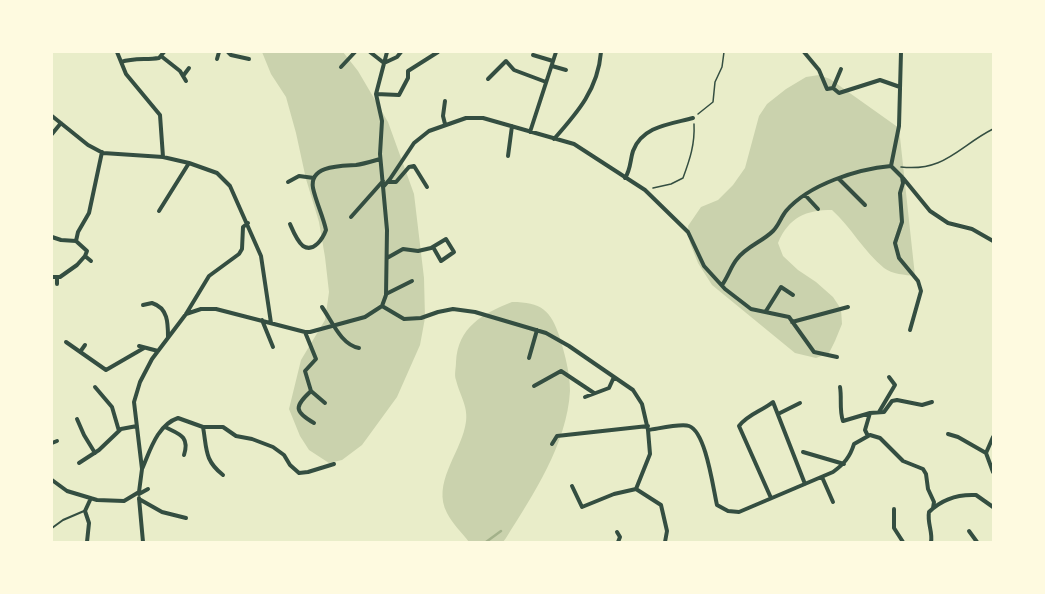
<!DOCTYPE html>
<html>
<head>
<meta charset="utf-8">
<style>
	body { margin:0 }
	#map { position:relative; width:1045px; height:594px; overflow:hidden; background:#e9edc9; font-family:Mulish,sans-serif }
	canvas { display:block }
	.frame { position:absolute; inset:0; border:53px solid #fefae0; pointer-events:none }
</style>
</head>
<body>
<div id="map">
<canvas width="1045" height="594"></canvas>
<div class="frame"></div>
</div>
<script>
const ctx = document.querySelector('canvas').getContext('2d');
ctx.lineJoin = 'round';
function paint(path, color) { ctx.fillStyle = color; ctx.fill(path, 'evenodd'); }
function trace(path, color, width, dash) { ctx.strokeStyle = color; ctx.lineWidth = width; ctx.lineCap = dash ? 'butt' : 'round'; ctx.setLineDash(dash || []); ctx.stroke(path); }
const green = new Path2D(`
	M262 52H343L358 71 388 122 414 194 424 278 425 318 420 345 397 397 362 445 342 460 329 463 309 450 300 436 289 409 301 360 325 320 329 292 325 257 319 222 306 179 296 133 286 97 271 74Z
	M819 75 830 79 899 128 915 276C905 275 892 274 884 268 864 252 851 227 832 210 806 210 789 217 778 243L783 256 798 270 816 282 833 297 841 309 842 324 835 341 829 353 816 358 795 353 712 285 698 263 690 243 688 226 701 207 718 200 733 185 745 168 759 116 767 104 786 89 806 77Z
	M512 302C541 302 551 310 560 338 565 355 570 373 570 391 567 444 533 495 506 538L503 542H469C462 533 452 523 447 513 432 484 459 455 465 427 470 408 460 397 456 380 454 375 456 368 456 362 458 327 482 314 512 302Z`);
const stream = new Path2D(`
	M486 542 501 531`);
const path = new Path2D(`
	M698 114 713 102 715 82 722 67 724 52
	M901 167C945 172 959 146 993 129
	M653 188 671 184 683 178C690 159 695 144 694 124`);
const service = new Path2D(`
	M52 528 63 520 84 511`);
const minor = new Path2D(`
	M117 52 126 74 160 115 163 157
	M228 52 231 55 249 59
	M370 52 384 63 397 57 401 52
	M804 52 819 70 827 89 833 88
	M533 55 553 61
	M161 56 180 71 186 81
	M217 59 219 52
	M121 62C134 58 146 60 159 58L164 52
	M552 66 566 70
	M341 67 355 52
	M841 69 833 88 839 93 880 80 900 87
	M183 76 189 68
	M488 79 506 61 514 70 546 82
	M376 94 399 95 408 78V71L438 52
	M445 101 443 116 445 124
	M52 116 88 145 103 153 163 157 189 163 217 173 230 186 261 256 271 323
	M530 132 556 52
	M52 134 61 123
	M554 139C578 112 598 89 601 52
	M508 156 512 126
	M891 166 899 126 901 52
	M625 178C631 169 630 160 633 151 642 126 671 124 693 118
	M903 178 930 211 948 223 972 229 993 241
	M839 179 865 205
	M288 182 299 176 314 178
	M388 182H396L409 167 414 166 427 187
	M384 186 390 179 414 143 429 131 466 118H483L574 144 645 190 688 232 704 266 725 289 751 309 789 317 814 352 837 357
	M805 195 818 209
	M159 211 189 163
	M351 217 383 181
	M290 224C293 231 297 241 303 246 314 253 323 238 326 230 323 216 316 202 313 188 309 165 342 166 356 165 364 164 373 161 380 159
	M52 237 61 240 76 241
	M85 256 91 261
	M387 258 403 249 418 251 431 248 446 239 454 252 441 261 433 247
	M52 277H60L77 265 85 256 87 251 76 241 78 232 89 213 102 152
	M57 284V277
	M722 285C728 277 731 266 737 259 747 246 762 242 773 231 779 225 781 217 786 211 809 184 858 169 891 166L902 177 903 183 900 193 902 222 895 243 899 258 918 281 921 291 910 330
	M386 294 412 281
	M143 305 152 303C168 308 168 323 168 337
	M382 306 404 319 421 318 438 312 453 309 475 312 546 333 569 346 633 390 642 404 648 430 650 454 636 489 661 505 667 531 665 542
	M322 307C332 321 341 345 359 348
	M766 311 781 287 793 295
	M186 314 201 309H216L305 332H310L365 317 382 306 386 295 387 230 380 154 382 121 376 94 387 52
	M262 320 273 347
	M792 322 848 307
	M305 332 316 359 305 371 311 391 325 403
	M66 342 106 370 144 348
	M139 346 158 351
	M80 352 85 345
	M529 358 537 330
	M534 386 561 371 594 393
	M95 387 112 407 119 431
	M840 387C842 398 839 410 843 421L870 413 865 430 868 436
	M311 391C295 406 293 411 314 423
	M585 397 609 388 614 377
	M879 412 895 385 889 377
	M870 413 884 412 892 401 897 400 922 405 932 402
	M778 414 800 403
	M77 419 84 435 95 453
	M165 427C179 434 190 436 184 455
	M203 427C207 449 204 460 223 475
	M648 430C657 429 681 423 689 426 706 432 713 488 717 505L728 511 739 512 833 472C844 464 850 457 854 444L870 435 880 438 903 461 923 469 926 474 928 489 934 502 933 508
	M948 434 958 437 986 453 993 472
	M52 443 57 441
	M552 444 557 436 648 426
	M803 452 844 464
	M986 453 993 437
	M79 463 99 450 121 429 137 426
	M142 469C150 451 157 425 178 418L203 427H223L236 436 252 439 273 447 284 455 290 465 299 473 308 472 334 464
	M822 477 833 502
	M52 480 67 491 97 500 124 501 139 492 142 469 134 402 140 382 152 359 186 314 209 276 239 254 242 249 243 227 248 223
	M572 486 582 507 614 494 636 489
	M139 494 148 489
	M139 498 143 542
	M771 498 739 426C748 414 762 411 773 402L805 484
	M139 499 162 512 186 518
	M894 509V528L903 542
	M969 531 977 542
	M617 532 620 537 618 542
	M87 542 89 523 85 511 91 498
	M931 542C933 532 927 523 929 512 942 499 957 494 976 495L993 507`);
paint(green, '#cad2ad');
trace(stream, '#a3b18a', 2.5);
trace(path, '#344e41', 1.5);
trace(service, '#344e41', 2);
trace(minor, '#344e41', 4);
</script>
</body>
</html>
